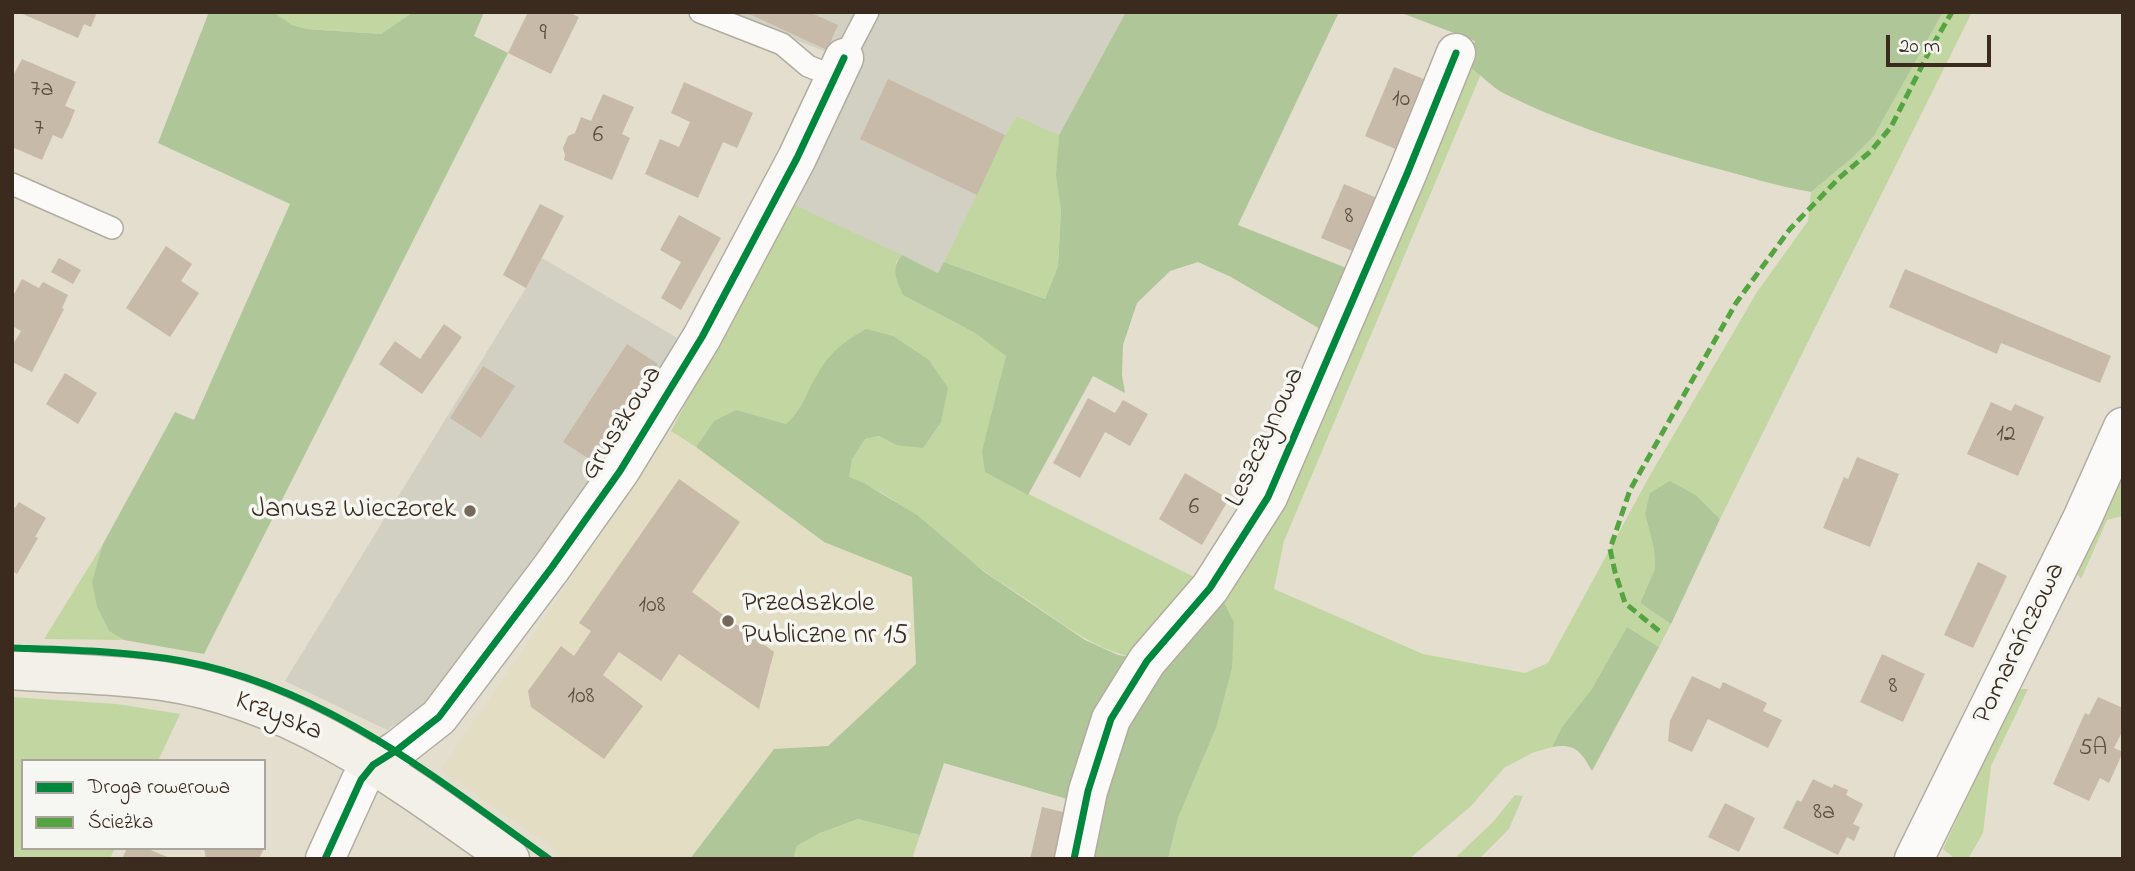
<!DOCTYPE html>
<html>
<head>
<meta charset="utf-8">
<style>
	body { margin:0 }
	#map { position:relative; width:2135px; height:871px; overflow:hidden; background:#e3dece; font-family:"Indie Flower",sans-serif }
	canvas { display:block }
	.frame { position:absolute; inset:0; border:14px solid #3b2a1e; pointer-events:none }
	.legend { position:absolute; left:21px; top:759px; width:245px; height:91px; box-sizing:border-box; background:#f6f6f2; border:2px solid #aba49d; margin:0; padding:9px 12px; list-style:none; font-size:21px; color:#3b2a1e }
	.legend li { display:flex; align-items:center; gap:14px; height:35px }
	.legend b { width:35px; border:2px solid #aba49d }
	.scale { position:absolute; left:1886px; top:35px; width:105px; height:32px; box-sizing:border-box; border:4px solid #3b2a1e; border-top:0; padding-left:9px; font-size:21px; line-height:24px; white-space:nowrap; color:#3b2a1e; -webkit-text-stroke:5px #f6f6f2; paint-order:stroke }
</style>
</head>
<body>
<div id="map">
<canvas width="2135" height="871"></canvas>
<div class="frame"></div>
<ul class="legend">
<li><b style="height:9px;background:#00873e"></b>Droga rowerowa</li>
<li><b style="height:9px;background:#54a441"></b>Ścieżka</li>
</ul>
<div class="scale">20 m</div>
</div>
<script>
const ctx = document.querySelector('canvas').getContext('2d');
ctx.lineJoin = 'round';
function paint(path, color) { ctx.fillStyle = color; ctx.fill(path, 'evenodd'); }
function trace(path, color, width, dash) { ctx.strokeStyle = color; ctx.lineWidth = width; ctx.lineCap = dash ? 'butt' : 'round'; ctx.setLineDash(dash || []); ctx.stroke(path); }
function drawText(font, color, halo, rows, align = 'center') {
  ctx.font = font + ' "Indie Flower",sans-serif'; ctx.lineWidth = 7; ctx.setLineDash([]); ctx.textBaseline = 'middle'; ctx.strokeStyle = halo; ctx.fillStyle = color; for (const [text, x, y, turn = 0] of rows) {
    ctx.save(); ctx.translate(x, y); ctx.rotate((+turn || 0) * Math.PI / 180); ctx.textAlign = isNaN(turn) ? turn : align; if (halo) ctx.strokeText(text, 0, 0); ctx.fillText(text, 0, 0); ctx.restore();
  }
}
const built = new Path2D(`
	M671 431 696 447 824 542 912 577 916 665 828 747 774 749 690 859H568L441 770Z`);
const industrial = new Path2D(`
	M726 12H1126L1059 135 1017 116 1005 135 939 273 791 203 859 65Z
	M542 258 679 339 628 430 431 701 387 730 285 681 526 288Z`);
const green = new Path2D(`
	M273 12H413L381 34 307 29 292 25Z
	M1943 12H1972L1720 519 1697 496 1645 514 1654 549 1655 569 1640 603 1671 624 1659 647 1627 627 1591 690 1562 727 1552 747 1532 753 1504 768 1471 806 1409 859H1168L1178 818 1216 728 1218 591 1466 65 1481 74 1284 541 1274 589 1423 654 1525 673 1548 663 1649 477 1757 292 1808 221 1811 192 1852 158 1874 136Z
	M1017 116 1059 135 1057 175 1061 210 1058 266 1045 299 944 262 1005 135Z
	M791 203 902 255 896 262 903 295 975 333 1006 356 985 472 1204 582 1136 658C1100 651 1072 631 1042 610 1023 596 1003 585 984 571 937 538 905 498 848 477L851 459 865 439 879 436 896 445 817 374 800 411 786 424 763 418 714 421 696 447 671 431Z
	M2123 466V516L2107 520 2081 579 2074 571Z
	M103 544 93 582 97 607 109 631 124 640 44 639Z
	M2018 689H2028L1991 766 1983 833 1968 859H1955L1943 849Z
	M12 697 117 704 180 714 158 761H23V848H115L110 859H12Z
	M1515 795 1523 796 1509 829 1479 859H1454L1493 822Z
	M858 819 920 835 912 859H793L797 846 820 833Z`);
const forest = new Path2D(`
	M209 12H273L292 25 307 29 381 34 413 12H484L474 36 508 53 204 654 124 640 109 631 97 607 92 582 103 544 175 412 194 420 290 204 158 143Z
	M1126 12H1339L1238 225 1354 271 1327 333 1231 277 1198 262 1170 271 1137 303 1123 345 1122 375 1125 393 1093 376 1028 495 985 472 982 451 1006 356 975 333 903 295C897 280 890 269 902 255L938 273 944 262 1045 299 1058 266 1061 210 1056 175 1059 135Z
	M1399 12H1943L1874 136 1852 158 1811 192C1776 186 1742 175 1707 166 1639 147 1569 126 1505 94 1491 87 1480 73 1466 65L1475 41Z
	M866 329 893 336 929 360 948 388 941 422 923 448 896 445 879 436 865 439 852 459 849 477 864 483 917 515 983 571 1085 640 1118 655 1136 658 1074 801 944 763 920 835 858 819 820 833 797 846 793 859H690L774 749 828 746 916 664 912 577 824 542 696 447 714 421 736 410 786 424C806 406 805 393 818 373 831 351 844 342 866 329Z
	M1670 481 1697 496 1720 519 1671 624 1640 603 1655 569 1654 549 1645 514 1650 493Z
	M1218 591 1234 622 1232 668 1216 728 1178 818 1168 859H1084L1121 724Z
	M1627 627 1659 647 1592 771C1581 752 1576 743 1552 747L1562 727 1591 690Z`);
const building = new Path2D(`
	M18 12H97L91 27 84 24 78 38Z
	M528 12H568L579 17 551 74 508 53Z
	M745 12H809L838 25 827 50Z
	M22 59 76 82 65 106 75 110 69 125 62 139 53 135 42 160 12 147V78Z
	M1394 67 1431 82 1400 151 1365 136Z
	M888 79 1005 135 977 195 860 139Z
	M684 82 753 113 737 148 723 142 698 198 645 174 660 139 679 147 690 122 671 113Z
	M603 94 634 107 622 134 630 138 612 180 564 160 565 155 563 148 568 136 575 133 581 117 591 121Z
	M1344 184 1377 198 1355 252 1321 238Z
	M540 204 564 216 526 288 503 275Z
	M679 215 721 238 681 310 661 298 681 262 660 250Z
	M166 246 192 264 181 281 199 293 170 337 126 308Z
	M59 258 81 270 73 284 51 272Z
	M1905 269 2111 356 2100 383 2001 343 1997 354 1889 307Z
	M22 279 39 288 43 282 68 295 62 308 64 309 32 372 12 362V346L21 331 12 326V298Z
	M444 324 462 337 422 394 379 364 395 341 420 359Z
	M627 344 658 364 594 462 563 442Z
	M483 366 515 386 481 438 450 418Z
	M65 373 97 393 78 424 46 404Z
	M1088 398 1115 413 1123 400 1148 414 1130 446 1105 432 1080 478 1053 463Z
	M1991 402 2011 411 2015 404 2044 417 2018 476 1967 454Z
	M1857 457 1899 474 1870 547 1823 528 1844 477 1848 479Z
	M1185 473 1229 499 1202 545 1159 519Z
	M679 479 740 522 692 592 774 652 759 709 679 654 661 681 619 652 603 675 643 706 604 759 531 707 528 691 561 646 574 656 591 631 579 623Z
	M19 502 46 518 35 537 38 538 17 574 12 571V507L15 508Z
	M1978 562 2007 576 1973 648 1944 635Z
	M1882 654 1925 674 1903 722 1860 702Z
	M1692 676 1720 689 1723 682 1767 703 1763 711 1782 720 1768 748 1708 719 1692 752 1668 741 1670 721Z
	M2098 697 2123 708V730L2114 748 2123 752 2109 783 2100 778 2089 801 2053 784 2085 713 2089 715Z
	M1813 779 1832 788 1834 784 1848 790 1846 795 1863 804 1853 824 1860 827 1854 841 1847 837 1838 855 1783 828 1797 800 1801 802Z
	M1725 803 1755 818 1739 852 1708 837Z
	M1042 807 1072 814 1061 859H1030Z
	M127 848H146L172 859H122Z
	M204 848H264L259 859H206Z`);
const lane = new Path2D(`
	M700 12 782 44 808 66 835 77
	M844 58 868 12
	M12 184 112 228`);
const street = new Path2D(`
	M325 859 361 780 373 765 397 750 439 717 552 567 620 471 702 337 797 158 844 58
	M1074 859 1088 791 1111 719 1147 661 1210 588 1268 497 1407 174 1456 53
	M1914 859 2082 519 2123 427`);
const secondary = new Path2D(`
	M12 670C62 674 113 674 162 681 295 700 403 783 510 859`);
const quiet = new Path2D(`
	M1659 631 1625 603 1615 572 1610 549 1630 490 1736 303 1790 229 1839 178 1871 151 1891 127 1931 48 1952 12`);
const cycleway = new Path2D(`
	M12 648C69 650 126 651 182 661 324 687 434 777 549 859
	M325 859 361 780 373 765 397 750 439 717 552 567 620 471 702 337 797 158 844 58
	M1074 859 1088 791 1111 719 1147 661 1210 588 1268 497 1407 174 1456 53`);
const markers = [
	[470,511,7,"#76695c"],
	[728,621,7,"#76695c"]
];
const numberNames = [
	["9",543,35],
	["7a",42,91],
	["10",1401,101],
	["7",39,130],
	["6",598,137],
	["8",1349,218],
	["12",2006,436],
	["6",1194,509],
	["108",652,607],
	["8",1893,688],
	["108",581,698],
	["5A",2093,750],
	["8a",1824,814]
];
const streetNames = [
	["Gruszkowa",623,424,-58],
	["Leszczynowa",1267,438,-65],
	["Pomarańczowa",2021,644,-64],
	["Krzyska",278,718,22]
];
const poiNames = [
	["Janusz Wieczorek",456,511],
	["Przedszkole",742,605,"left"],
	["Publiczne nr 15",742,637,"left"]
];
paint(built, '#e2ddc3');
paint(industrial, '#d2d0c2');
paint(green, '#c2d6a1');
paint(forest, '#afc698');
paint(building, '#c8baa9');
trace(lane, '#b2aca1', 24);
trace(street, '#b2aca1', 41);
trace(secondary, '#b2aca1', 41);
trace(lane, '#fbfaf8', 21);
trace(street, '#fbfaf8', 38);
trace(secondary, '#f3f0e9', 38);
trace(quiet, '#54a441', 5, [10, 5]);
trace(cycleway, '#00873e', 7);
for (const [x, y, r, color] of markers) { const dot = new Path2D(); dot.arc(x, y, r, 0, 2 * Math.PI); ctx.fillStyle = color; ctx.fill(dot); trace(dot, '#f6f6f2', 2.5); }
drawText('24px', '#5e4e41', null, numberNames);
drawText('28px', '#3b2a1e', '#f6f6f2', streetNames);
drawText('28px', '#3b2a1e', '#f6f6f2', poiNames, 'right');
</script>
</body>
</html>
